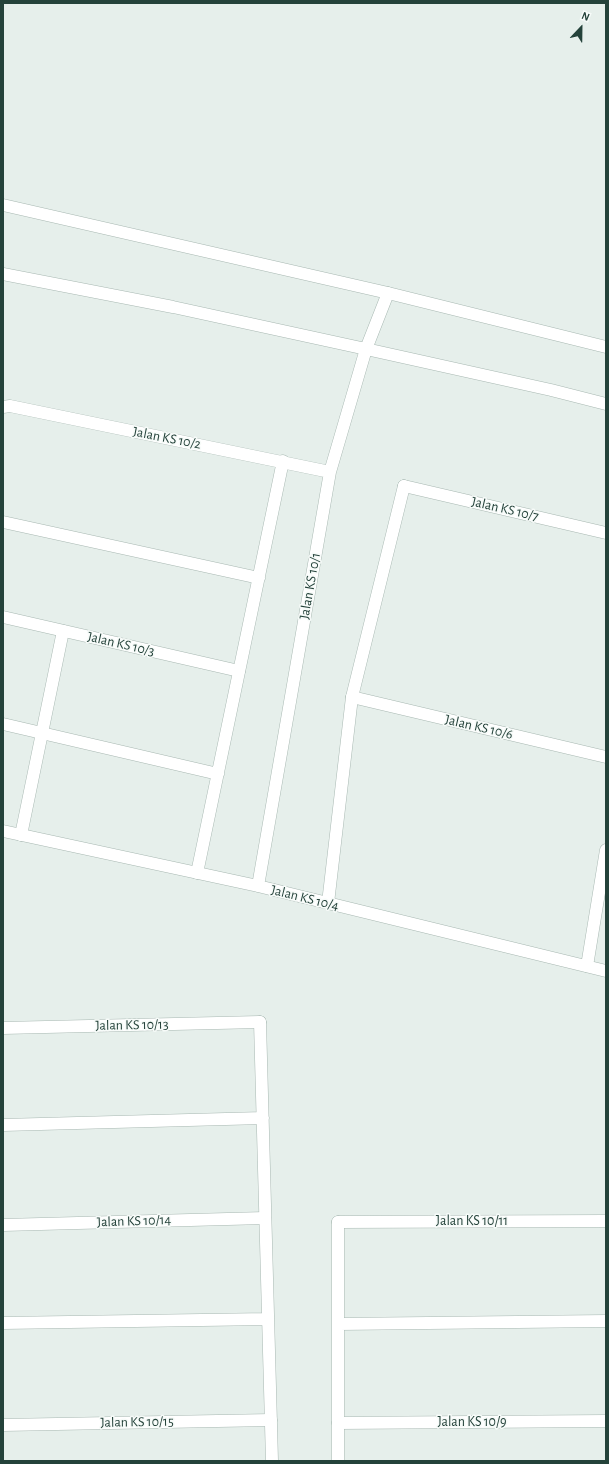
<!DOCTYPE html>
<html>
<head>
<meta charset="utf-8">
<style>
	body { margin:0 }
	#map { position:relative; width:609px; height:1464px; overflow:hidden; background:#e6efeb; font-family:"Alegreya Sans",sans-serif }
	canvas { display:block }
	.frame { position:absolute; inset:0; border:4px solid #24423a; pointer-events:none }
	.north { position:absolute; left:561px; top:8px; width:40px; height:40px; -webkit-text-stroke:3px #f7fbf9; paint-order:stroke; rotate:22deg; font-size:11px; font-weight:700; line-height:16px; text-align:center; color:#24423a }
	.north::after { content:''; display:block; margin:auto; width:14px; height:18px; background:#24423a; clip-path:polygon(50% 0,100% 100%,50% 72%,0 100%) }
</style>
</head>
<body>
<div id="map">
<canvas width="609" height="1464"></canvas>
<div class="frame"></div>
<div class="north">N</div>
</div>
<script>
const ctx = document.querySelector('canvas').getContext('2d');
ctx.lineJoin = 'round';
function trace(path, color, width, dash) { ctx.strokeStyle = color; ctx.lineWidth = width; ctx.lineCap = dash ? 'butt' : 'round'; ctx.setLineDash(dash || []); ctx.stroke(path); }
function drawText(font, color, halo, rows, align = 'center') {
  ctx.font = font + ' "Alegreya Sans",sans-serif'; ctx.lineWidth = 3; ctx.setLineDash([]); ctx.textBaseline = 'middle'; ctx.strokeStyle = halo; ctx.fillStyle = color; for (const [text, x, y, turn = 0] of rows) {
    ctx.save(); ctx.translate(x, y); ctx.rotate((+turn || 0) * Math.PI / 180); ctx.textAlign = isNaN(turn) ? turn : align; if (halo) ctx.strokeText(text, 0, 0); ctx.fillText(text, 0, 0); ctx.restore();
  }
}
const service = new Path2D(`
	M388 293 606 347
	M366 349 551 390 606 404
	M3 522 259 578
	M3 724 218 774
	M21 835 63 631
	M197 873 283 461
	M328 903 352 697 404 486
	M587 966 606 850
	M260 1022 272 1461
	M3 1125 263 1118
	M3 1323 268 1319
	M339 1324 606 1321
	M338 1461V1222`);
const minor = new Path2D(`
	M3 205 388 293 366 349 330 472 258 886
	M3 274 173 307 366 349
	M3 407 10 406 330 472
	M404 486 606 533
	M3 617 239 671
	M352 697 606 757
	M3 831 258 886 606 971
	M3 1028 260 1022
	M338 1222 606 1221
	M3 1225 265 1218
	M338 1423 606 1421
	M3 1425 271 1420`);
const streetNames = [
	["Jalan KS 10/2",167,438,11],
	["Jalan KS 10/7",505,509,13],
	["Jalan KS 10/1",310,586,-80],
	["Jalan KS 10/3",121,644,13],
	["Jalan KS 10/6",479,727,13],
	["Jalan KS 10/4",305,898,14],
	["Jalan KS 10/13",132,1025,-1],
	["Jalan KS 10/14",134,1221,-2],
	["Jalan KS 10/11",472,1221],
	["Jalan KS 10/15",137,1422,-1],
	["Jalan KS 10/9",472,1422]
];
trace(service, '#a8b8b2', 13);
trace(minor, '#a8b8b2', 13);
trace(service, '#fff', 12);
trace(minor, '#fff', 12);
drawText('14px', '#24423a', '#f7fbf9', streetNames);
</script>
</body>
</html>
